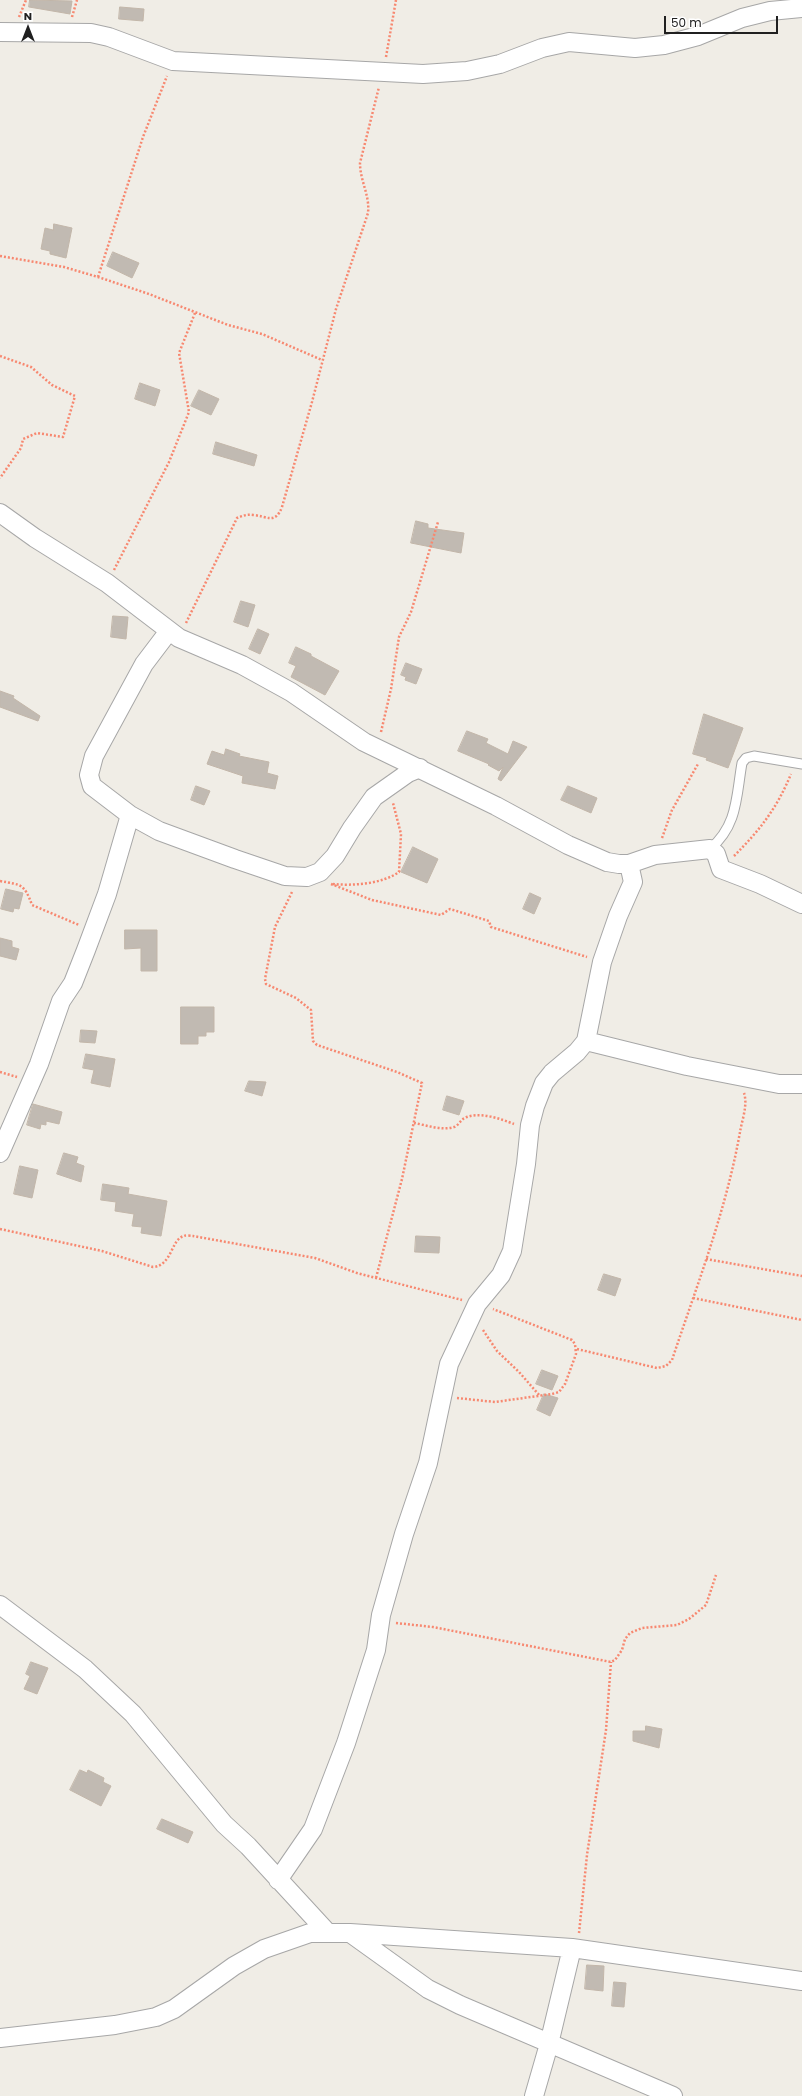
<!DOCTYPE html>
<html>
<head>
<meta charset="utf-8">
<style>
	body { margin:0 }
	#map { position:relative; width:802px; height:2096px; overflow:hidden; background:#f0ede6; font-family:Poppins,sans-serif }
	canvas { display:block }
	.north { position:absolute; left:8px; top:8px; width:40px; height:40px; -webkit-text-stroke:3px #fff; paint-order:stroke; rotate:0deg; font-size:11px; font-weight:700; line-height:16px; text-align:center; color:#202020 }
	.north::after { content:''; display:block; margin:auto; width:14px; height:18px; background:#202020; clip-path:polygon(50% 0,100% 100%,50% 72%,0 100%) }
	.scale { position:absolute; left:664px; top:16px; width:114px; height:18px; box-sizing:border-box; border:2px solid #202020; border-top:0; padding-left:5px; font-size:12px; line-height:14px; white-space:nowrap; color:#202020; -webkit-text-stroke:3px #fff; paint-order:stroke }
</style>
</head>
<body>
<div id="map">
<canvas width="802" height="2096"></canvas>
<div class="north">N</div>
<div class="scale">50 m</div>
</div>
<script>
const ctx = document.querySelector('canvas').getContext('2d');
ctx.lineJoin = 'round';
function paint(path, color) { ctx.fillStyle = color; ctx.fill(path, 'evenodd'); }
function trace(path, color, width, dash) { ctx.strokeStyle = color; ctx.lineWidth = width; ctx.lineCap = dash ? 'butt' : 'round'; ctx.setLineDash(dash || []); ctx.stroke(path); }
const building = new Path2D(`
	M30 0 72 1 70 14 29 7Z
	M120 7 144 9 143 21 119 19Z
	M54 224 72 228 66 258 50 254V251L41 249 45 228 53 230Z
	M113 252 139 263 132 278 107 266Z
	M140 383 160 390 155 406 135 399Z
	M199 390 219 399 211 415 191 406Z
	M216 442 257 455 254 466 213 454Z
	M416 521 428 524V528L464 533 461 553 411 543Z
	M241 601 255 605 248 627 234 622Z
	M113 616 128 617 126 639 111 637Z
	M258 629 269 634 260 654 249 649Z
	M296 647 311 654V656L339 671 325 695 291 677 296 666 289 663Z
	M406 663 422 669 416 684 405 680 406 677 401 675Z
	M0 691 14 696 13 698 40 716 38 721 0 707Z
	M704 714 743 728 728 768 706 760 707 758 693 754Z
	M467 731 488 739 486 743 508 754 513 741 527 747 501 781 498 779 503 767 499 771 488 765 489 764 458 751Z
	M226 749 240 754 239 756 269 762 267 773 278 776 275 789 242 783 243 776 207 764 212 751 224 755Z
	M196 786 210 791 204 805 191 800Z
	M568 786 597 798 591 813 561 800Z
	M413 847 438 859 427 883 401 872Z
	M6 889 23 893 19 909 14 908 13 912 1 909Z
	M530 893 541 898 534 914 523 909Z
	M125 930H157V971H141V948L125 949Z
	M0 938 12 941V947L19 949 16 960 0 956Z
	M181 1007H214V1032H206V1036H198V1044H181Z
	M81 1030 97 1031 95 1043 80 1042Z
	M86 1054 115 1059 110 1087 91 1083 94 1070 83 1068Z
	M249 1081 266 1082 262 1096 245 1091Z
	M447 1096 464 1101 459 1115 443 1110Z
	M33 1104 62 1112 59 1124 46 1121V1125L41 1124 40 1129 27 1125Z
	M64 1153 78 1157 76 1163 84 1166 81 1182 57 1174Z
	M20 1166 38 1170 32 1198 14 1194Z
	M103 1184 129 1188 128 1194 167 1201 161 1236 141 1233 142 1227 132 1226 134 1214 115 1211 116 1202 101 1200Z
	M416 1236 440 1237 439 1253 415 1252Z
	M604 1274 621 1279 615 1296 598 1290Z
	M542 1370 558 1376 552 1390 536 1384Z
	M544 1394 558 1398 550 1416 537 1410Z
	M31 1662 48 1668 37 1694 24 1689 30 1676 26 1674Z
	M646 1726 662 1729 659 1748 633 1741V1731H645Z
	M80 1770 87 1773 88 1770 104 1778 103 1782 111 1786 101 1806 70 1790Z
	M162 1819 193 1832 188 1843 157 1829Z
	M587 1965 604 1966 603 1991 585 1989Z
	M614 1982 626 1983 624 2007 612 2006Z`);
const path = new Path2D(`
	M19 17 26 0
	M72 17 77 0
	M386 57 396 0
	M0 256 64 267 98 277 149 294 228 325 262 334 322 360
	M98 277 143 137 167 76
	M0 356 31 367 52 385 75 396 63 437 37 433 23 439 21 448 0 478
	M114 570 169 462 189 412 179 353 195 313
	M186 623 237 518C242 516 247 514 253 515 267 516 275 525 282 507L312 402 336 309 368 213C370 195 360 181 360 163L379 87
	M381 732 391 689 399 637 411 612 438 522
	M662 838 672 810 698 764
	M734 856C760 830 777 808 791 774
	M0 881C21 885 24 883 32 905L79 925
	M331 884 372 900 441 915 450 909 489 921 491 927 587 957
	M333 884C353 886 382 884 399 872L401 834 393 803
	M292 892 275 927 265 979 266 984 296 998 311 1010 313 1041 317 1045 397 1072 422 1083 402 1179 376 1278
	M0 1072 17 1077
	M414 1123C426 1125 442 1131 454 1127 458 1126 460 1121 463 1119 477 1110 501 1119 514 1124
	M0 1229 102 1251 153 1267C172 1266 171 1239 184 1236 186 1235 191 1236 193 1236L315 1258 357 1273 462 1300
	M706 1259 802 1276
	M693 1298 802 1320
	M483 1330 497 1351 519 1372 540 1396
	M577 1349 657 1368 666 1366 672 1360C697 1285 726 1211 740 1132 742 1120 748 1105 744 1093
	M457 1398 495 1402 552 1394 559 1392 565 1384 576 1354 575 1344 572 1340 493 1309
	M396 1623 433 1627 611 1662 615 1660 622 1650 625 1639 630 1633 642 1628 677 1625 689 1619 706 1605 716 1575
	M579 1933 587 1855 606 1730 611 1662`);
const service = new Path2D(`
	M710 849C738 825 736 797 742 763L746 758 754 756 802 764`);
const minor = new Path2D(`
	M0 32 91 33 109 37 173 61 423 74 467 71 500 64 542 48 569 42 635 48 664 45 698 36 742 18 770 11 802 8
	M0 513 35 538 107 583 179 638 242 665 291 692 364 742 496 806 568 845 607 862 619 864H629L655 855 710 849 716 854 721 869 760 884 802 904
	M169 631 144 664 94 756 89 775 92 786 130 815 159 831 235 859 285 876 307 877 320 872 335 856 352 828 374 797 408 773 420 768
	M586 1041 687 1066 779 1084H802
	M0 1153 39 1064 61 1001 73 983 86 950 107 894 130 815
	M0 1605 85 1669 133 1714 224 1824 248 1846 328 1933
	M278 1880 313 1829 346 1743 376 1650 381 1615 404 1534 428 1463 449 1364 477 1304 501 1275 512 1251 526 1164 530 1125 535 1106 544 1083 552 1073 577 1052 586 1041 602 962 618 916 633 882 629 864
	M350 1933 428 1989 460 2005 673 2096
	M0 2038 115 2025 156 2017 174 2009 234 1966 264 1949 310 1933H350L572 1948 802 1981
	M534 2096 549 2044 572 1948`);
paint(building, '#c1bab2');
trace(building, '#c2b6a9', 1);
trace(service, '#a7a7a7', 11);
trace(minor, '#a7a7a7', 20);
trace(path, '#f78870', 2.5, [2, 2]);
trace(service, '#fff', 9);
trace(minor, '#fff', 18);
</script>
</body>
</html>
